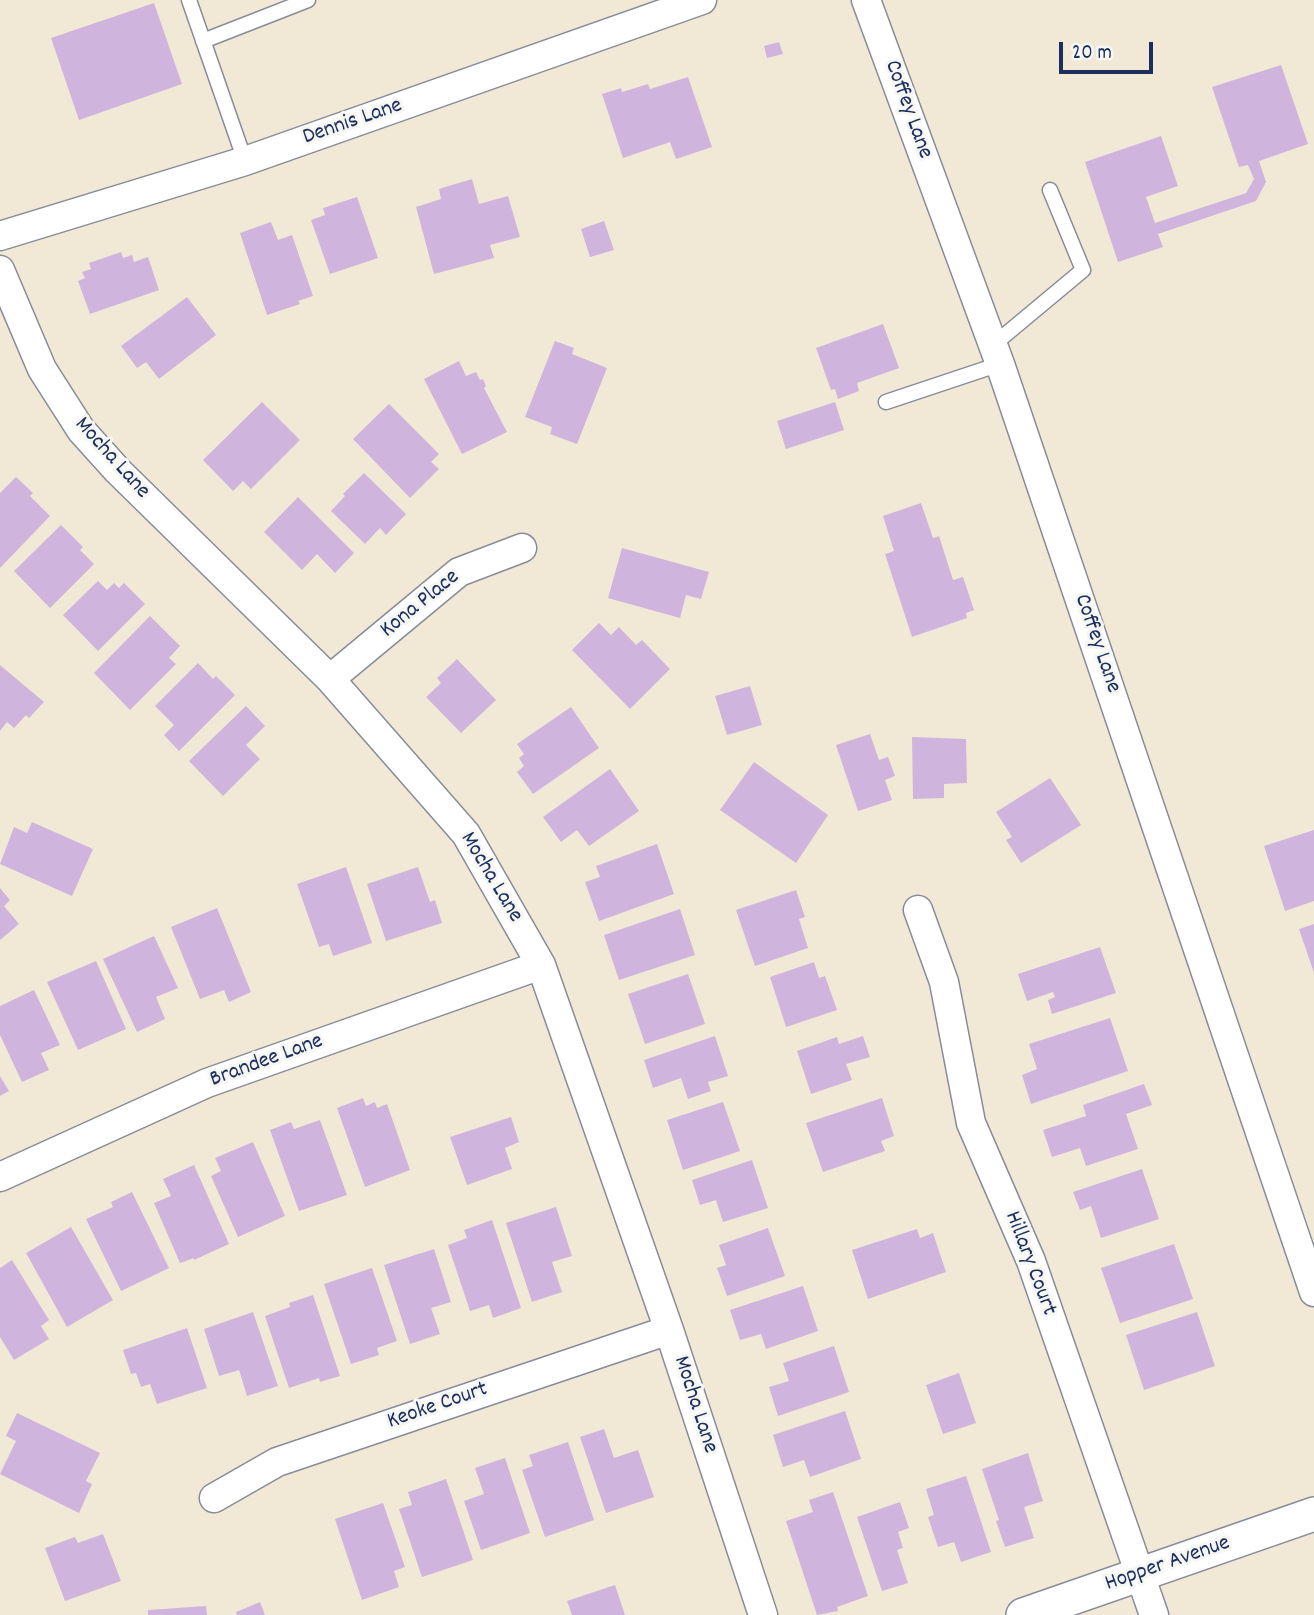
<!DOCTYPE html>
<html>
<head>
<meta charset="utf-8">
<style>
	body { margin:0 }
	#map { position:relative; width:1314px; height:1615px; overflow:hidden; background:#f1e9d5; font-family:Dekko,sans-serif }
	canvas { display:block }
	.scale { position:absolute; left:1059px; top:42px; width:94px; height:32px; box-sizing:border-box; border:4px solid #1b2f5e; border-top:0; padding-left:9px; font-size:21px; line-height:24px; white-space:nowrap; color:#1b2f5e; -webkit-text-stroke:5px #f6f6f2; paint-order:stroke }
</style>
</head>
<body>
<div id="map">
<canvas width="1314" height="1615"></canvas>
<div class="scale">20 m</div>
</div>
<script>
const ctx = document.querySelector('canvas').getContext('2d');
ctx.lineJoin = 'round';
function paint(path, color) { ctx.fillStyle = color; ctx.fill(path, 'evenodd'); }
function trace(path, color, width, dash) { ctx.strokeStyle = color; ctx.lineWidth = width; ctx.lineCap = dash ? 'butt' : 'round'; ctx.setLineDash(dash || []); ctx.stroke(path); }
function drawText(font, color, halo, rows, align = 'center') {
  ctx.font = font + ' Dekko,sans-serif'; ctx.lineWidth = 6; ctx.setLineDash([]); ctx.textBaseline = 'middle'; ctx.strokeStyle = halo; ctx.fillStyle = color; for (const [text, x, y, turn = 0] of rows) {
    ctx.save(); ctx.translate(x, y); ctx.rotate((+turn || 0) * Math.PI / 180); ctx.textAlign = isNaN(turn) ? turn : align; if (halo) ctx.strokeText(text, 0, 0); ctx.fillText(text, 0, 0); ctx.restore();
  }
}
const building = new Path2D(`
	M154 3 182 84 79 120 51 38Z
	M779 42 783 54 767 58 764 46Z
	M1281 65 1308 144 1259 161 1266 182 1256 201 1158 234 1163 247 1118 262 1085 162 1161 136 1178 186 1146 197 1155 223 1246 193 1254 179 1248 165 1239 167 1212 87Z
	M688 77 712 147 676 159 670 142 623 158 602 94 621 88 622 92 648 84 650 89Z
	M472 179 479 204 508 196 520 237 490 245 494 258 434 274 416 207 441 199 439 189Z
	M357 197 378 258 330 274 311 220 325 215 323 208Z
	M604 221 614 250 590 257 581 229Z
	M271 222 278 240 292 235 313 296 298 301 300 304 267 315 240 233Z
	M121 252 123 258 132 255 134 262 148 257 159 290 90 314 78 281 85 278 82 272 91 269 89 263Z
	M187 297 216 335 159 379 146 362 137 368 121 346Z
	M883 324 899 368 857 383 859 391 838 399 835 389 831 390 816 348Z
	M555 341 574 348 572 354 607 368 577 444 550 434 552 427 525 417Z
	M459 361 466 376 476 372 480 380 483 379 486 386 484 388 507 432 462 454 424 379Z
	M262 402 300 440 251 489 243 481 233 491 203 460Z
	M835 402 844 430 786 449 777 421Z
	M389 404 439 454 431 462 439 469 410 498 353 439Z
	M364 473 406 514 386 535 380 528 365 544 331 511 345 496 343 494Z
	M16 477 33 493 30 496 50 516 0 568V493Z
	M298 497 354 553 335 573 317 554 302 570 264 532Z
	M921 503 933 538 939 536 953 580 963 577 974 610 966 613 967 618 912 637 885 554 894 551 883 516Z
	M61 525 83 547 80 550 94 564 50 608 14 571Z
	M622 548 709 572 701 599 686 595 680 618 608 598Z
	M98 581 107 590 114 583 119 588 124 583 145 604 98 651 63 615Z
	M150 616 180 646 169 658 176 664 130 710 94 673Z
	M599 623 611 635 619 627 636 645 642 640 670 669 630 709 572 650Z
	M457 659 496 700 461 733 426 697 441 683 437 678Z
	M198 663 213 679 216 676 235 695 179 751 164 735 174 725 155 706Z
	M0 665 44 702 29 718 26 715 14 728 7 722 0 731Z
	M750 686 762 725 727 735 715 696Z
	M246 706 265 726 246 745 260 759 223 796 189 761Z
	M571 707 599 748 533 794 517 772 524 766 519 758 524 754 517 744Z
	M870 734 879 760 888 757 895 776 885 780 892 800 858 811 836 745Z
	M912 737 966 739 967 783 944 784V798L913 799Z
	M754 762 828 815 796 863 720 810Z
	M610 769 639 811 589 846 577 830 561 842 543 817Z
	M1050 778 1081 825 1021 863 1006 840 1012 837 996 812Z
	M32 822 93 849 72 896 0 864 14 827 27 833Z
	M1314 830V901L1285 911 1264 846Z
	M657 844 674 894 599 921 585 882 600 877 596 866Z
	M346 867 372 943 333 956 329 944 319 947 297 884Z
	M418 867 430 902 435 900 442 923 386 941 367 884Z
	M0 888 10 900 4 906 19 924 0 940Z
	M796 890 805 917 799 919 808 948 755 966 736 910Z
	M217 908 251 992 229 1002 224 990 200 999 171 927Z
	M680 909 695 955 619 980 604 935Z
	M1314 924V973L1299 929Z
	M154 936 178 988 156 997 165 1019 137 1032 103 959Z
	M1100 947 1116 993 1052 1014 1048 1000 1055 997 1053 992 1027 1001 1018 974Z
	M96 961 126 1029 78 1050 47 982Z
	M814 962 819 978 825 976 837 1010 786 1027 770 977Z
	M688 974 705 1024 645 1044 628 994Z
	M34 990 60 1045 41 1053 49 1070 22 1082 0 1035V1006Z
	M1110 1018 1128 1071 1031 1104 1022 1075 1037 1069 1029 1044Z
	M715 1036 728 1076 708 1082 711 1091 688 1099 681 1078 653 1088 644 1060Z
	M863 1036 870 1057 846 1064 852 1080 811 1094 797 1051 837 1037 839 1044Z
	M0 1076 9 1091 0 1096Z
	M1144 1084 1152 1105 1126 1114 1138 1149 1086 1166 1080 1148 1052 1157 1043 1130 1086 1116 1083 1105Z
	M363 1098 366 1106 375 1102 377 1108 387 1104 410 1170 365 1187 337 1108Z
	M882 1098 894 1136 881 1141 885 1151 823 1172 806 1123Z
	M723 1102 740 1151 683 1170 667 1120Z
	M511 1117 519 1142 505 1148 512 1169 467 1185 450 1137Z
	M320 1120 347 1195 299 1211 270 1130 291 1122 294 1129Z
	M253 1142 285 1216 238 1237 211 1176 221 1171 215 1158Z
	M752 1160 768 1208 723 1222 716 1200 700 1205 692 1180Z
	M194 1165 229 1244 194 1260V1258L180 1263 154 1203 171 1196 163 1179Z
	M1142 1169 1159 1219 1101 1238 1091 1206 1080 1210 1073 1192Z
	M132 1192 169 1268 121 1291 86 1219 113 1207 111 1202Z
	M556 1207 572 1256 552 1262 562 1292 532 1302 506 1223Z
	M492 1220 521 1308 493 1318 489 1305 470 1311 448 1245 467 1238 464 1230Z
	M71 1227 113 1300 67 1327 26 1253Z
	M768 1228 785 1276 727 1296 717 1268 726 1265 719 1245Z
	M917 1229 920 1238 933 1233 946 1272 868 1299 852 1250Z
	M1174 1244 1193 1299 1120 1323 1101 1268Z
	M434 1249 451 1302 431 1308 440 1334 410 1344 384 1265Z
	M12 1260 49 1320 41 1326 49 1339 14 1360 0 1337V1268Z
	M372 1268 397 1341 377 1348 379 1355 351 1364 324 1284Z
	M803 1286 818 1331 766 1349 761 1334 740 1340 730 1310Z
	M313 1295 340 1376 320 1382 319 1378 289 1388 265 1316 290 1307 289 1303Z
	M253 1312 278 1386 247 1396 239 1370 219 1376 204 1329Z
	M1197 1312 1215 1366 1144 1390 1126 1335Z
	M187 1328 207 1388 157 1404 150 1384 141 1387 136 1373 131 1374 123 1350Z
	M834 1346 849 1392 778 1416 769 1387 789 1381 783 1363Z
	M959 1373 976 1423 943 1434 926 1385Z
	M845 1411 861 1459 810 1477 804 1460 783 1467 773 1435Z
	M17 1413 100 1453 86 1481 92 1484 79 1513 0 1474 16 1441 6 1436Z
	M604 1429 614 1458 638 1450 654 1497 606 1513 580 1437Z
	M568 1442 594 1520 545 1537 522 1470 533 1466 529 1455Z
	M1028 1453 1043 1501 1024 1507 1034 1538 1005 1547 996 1521 999 1520 982 1469Z
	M505 1458 530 1533 481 1550 464 1501 484 1494 475 1468Z
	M966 1476 991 1552 961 1562 954 1542 938 1547 928 1517 934 1515 926 1489Z
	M446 1479 473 1560 422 1577 399 1509 412 1505 408 1492Z
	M833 1492 868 1596 837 1607 838 1611 817 1615 786 1521 813 1512 809 1500Z
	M900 1502 909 1528 898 1532 903 1548 897 1550 908 1583 882 1591 857 1517Z
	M383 1503 405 1567 394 1571 399 1587 362 1600 335 1519Z
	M103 1534 121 1581 65 1601 45 1548 75 1537 78 1543Z
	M615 1585 625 1615H572L567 1601Z
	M260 1602 265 1615H237L236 1612Z
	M206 1606 207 1615H148V1610Z`);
const service = new Path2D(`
	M189 0 245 161
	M203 41 308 0
	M993 345 1083 270 1050 190
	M886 402 1000 364`);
const minor = new Path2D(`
	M866 0 1000 364 1314 1292
	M0 236 245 161 702 0
	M0 270 42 369 81 430 118 471 330 679 466 834 541 965 669 1330 763 1615
	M330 679 459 572 522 548
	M918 910 944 982 971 1123 1031 1261 1154 1615
	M0 1177 207 1083 541 965
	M214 1498 277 1462 669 1330`);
const tertiary = new Path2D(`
	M1023 1615 1314 1514`);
const streetNames = [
	["Coffey Lane",907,110,70],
	["Dennis Lane",353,123,-19],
	["Mocha Lane",111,459,48],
	["Kona Place",421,605,-39],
	["Coffey Lane",1096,644,71],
	["Mocha Lane",490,878,59],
	["Brandee Lane",267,1062,-20],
	["Hillary Court",1029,1264,69],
	["Mocha Lane",694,1405,72],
	["Keoke Court",438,1407,-19],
	["Hopper Avenue",1168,1565,-19]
];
paint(building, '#cfb5de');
trace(service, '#868c9a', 17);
trace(minor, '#868c9a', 31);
trace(tertiary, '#868c9a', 36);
trace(service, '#fff', 14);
trace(minor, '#fff', 28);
trace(tertiary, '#fff', 33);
drawText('23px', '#1b2f5e', '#f6f6f2', streetNames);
</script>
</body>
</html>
